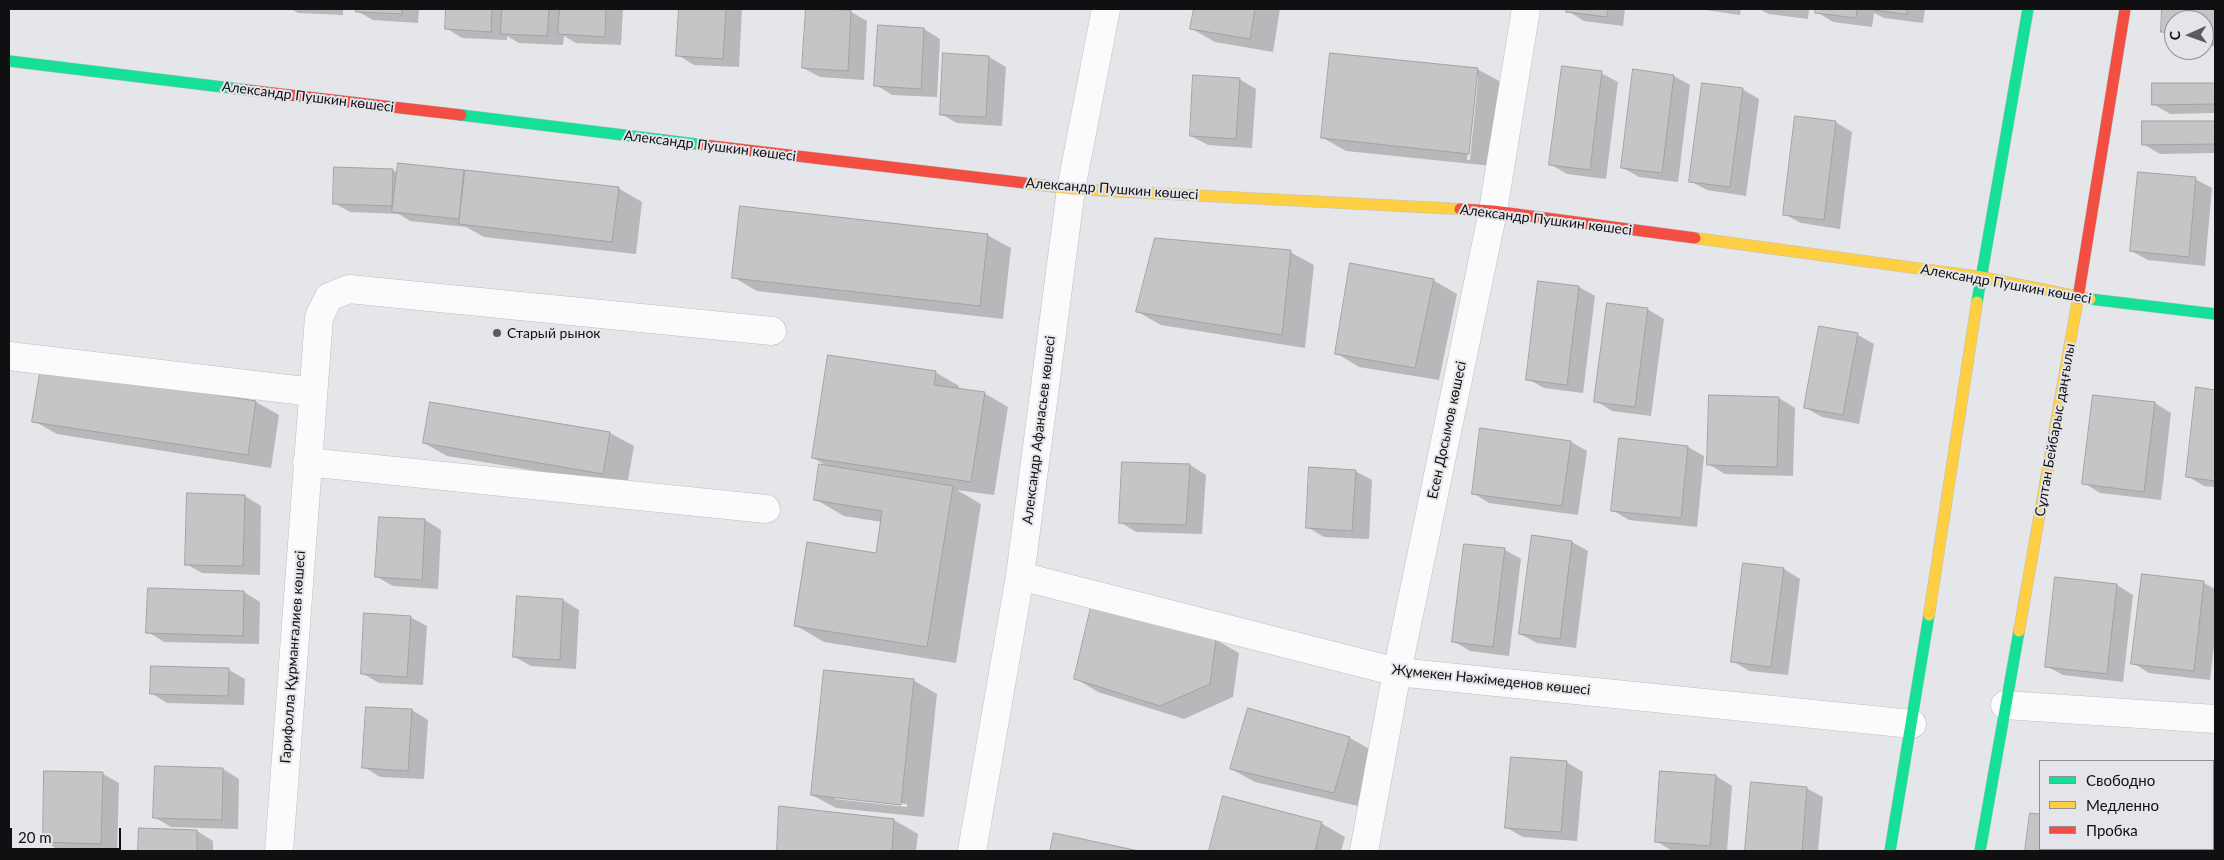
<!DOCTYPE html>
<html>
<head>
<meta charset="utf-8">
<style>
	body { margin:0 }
	#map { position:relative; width:2224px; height:860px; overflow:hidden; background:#e5e6e9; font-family:Lato,sans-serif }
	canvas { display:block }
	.frame { position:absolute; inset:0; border:10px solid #101012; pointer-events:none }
	.legend { position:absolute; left:2039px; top:760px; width:175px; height:90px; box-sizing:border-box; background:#e4e5ea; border:1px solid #8f9094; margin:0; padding:6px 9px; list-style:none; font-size:15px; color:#101012 }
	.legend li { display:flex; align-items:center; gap:10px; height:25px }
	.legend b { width:25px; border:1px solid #8f9094 }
	.north { position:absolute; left:2164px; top:10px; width:50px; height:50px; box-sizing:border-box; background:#e4e5ea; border:1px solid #8f9094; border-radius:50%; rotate:268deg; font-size:14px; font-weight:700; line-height:20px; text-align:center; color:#101012 }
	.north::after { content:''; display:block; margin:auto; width:18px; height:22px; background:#5b5b5d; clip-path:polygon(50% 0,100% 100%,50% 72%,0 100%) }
	.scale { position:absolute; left:10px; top:828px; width:111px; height:22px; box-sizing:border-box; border:2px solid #101012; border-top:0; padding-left:6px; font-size:15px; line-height:18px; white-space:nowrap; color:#101012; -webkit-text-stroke:4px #e4e5ea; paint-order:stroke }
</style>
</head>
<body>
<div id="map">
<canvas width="2224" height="860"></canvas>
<div class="frame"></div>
<ul class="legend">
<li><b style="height:6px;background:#16e098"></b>Свободно</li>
<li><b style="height:6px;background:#ffcf43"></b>Медленно</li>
<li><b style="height:6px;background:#f24e42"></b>Пробка</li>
</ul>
<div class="north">С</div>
<div class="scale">20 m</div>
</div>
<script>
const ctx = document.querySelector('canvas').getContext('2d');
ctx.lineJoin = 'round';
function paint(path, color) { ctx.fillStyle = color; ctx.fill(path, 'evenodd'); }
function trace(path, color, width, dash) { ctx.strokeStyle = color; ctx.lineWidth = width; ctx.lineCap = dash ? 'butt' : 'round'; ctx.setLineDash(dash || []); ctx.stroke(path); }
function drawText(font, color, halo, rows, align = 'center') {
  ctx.font = font + ' Lato,sans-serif'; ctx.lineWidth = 4; ctx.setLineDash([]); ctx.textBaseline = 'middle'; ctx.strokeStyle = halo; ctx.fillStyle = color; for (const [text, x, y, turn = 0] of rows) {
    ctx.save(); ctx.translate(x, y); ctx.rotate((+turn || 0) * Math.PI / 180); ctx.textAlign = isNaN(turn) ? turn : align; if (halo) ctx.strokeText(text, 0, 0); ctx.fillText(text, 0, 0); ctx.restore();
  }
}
const shadow = new Path2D(`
	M291 9H343V15L298 13Z
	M357 9H419L418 23 373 20 357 11Z
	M447 9H623L621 45 576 43 564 36 563 45 519 43 507 36V40L462 38 446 28Z
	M680 9H742L739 67 694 65 678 55Z
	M807 9 851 12 867 21 864 80 820 77 803 68Z
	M1195 9H1280L1273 52 1215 42 1192 29Z
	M1568 9H1625L1623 26 1584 21 1568 11Z
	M1699 9H1741L1740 15Z
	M1759 9H1809L1808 19 1769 14Z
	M1817 9H1925L1923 23 1884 18 1874 13 1872 27 1833 22 1817 12Z
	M2163 9H2215V46H2204V20H2174V38L2162 32Z
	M924 29 940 39 937 97 892 95 876 85Z
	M944 55 989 57 1006 67 1002 126 957 123 941 114Z
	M1477 69 1501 82 1492 166 1346 151 1323 138ZM1475 78H1478L1470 160H1467Z
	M1601 73 1618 82 1606 179 1567 174 1550 164Z
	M1674 76 1690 85 1678 182 1639 177 1623 168Z
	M1239 79 1256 89 1252 148 1208 145 1191 136Z
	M2153 84H2215V113L2170 114 2153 104Z
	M1742 89 1759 99 1746 196 1707 190 1690 181Z
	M1835 122 1852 132 1840 229 1801 223 1784 214Z
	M2143 122H2215V153L2160 154 2143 144Z
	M393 170 398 173 463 171 618 188 642 202 636 254 484 237 466 227 410 221 399 214 350 212 334 203Z
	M2195 179 2212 188 2205 266 2148 260 2131 251Z
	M987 235 1011 248 1003 319 757 291 733 277Z
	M1290 252 1314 265 1305 348 1161 325 1138 312Z
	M1433 280 1457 294 1439 380 1359 367 1336 353Z
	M1579 287 1595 296 1583 393 1544 388 1528 379Z
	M1647 309 1664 319 1651 416 1612 411 1596 401Z
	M1858 335 1874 344 1859 424 1822 417 1806 408Z
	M935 372 959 386 958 390 984 393 1008 407 994 495 957 490 981 504 956 663 824 642 795 625 877 555 882 522 844 516 815 499 829 467 813 458Z
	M2197 389 2215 391V487L2204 486 2187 476Z
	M1711 396 1779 398 1795 408 1793 476 1725 474 1708 464Z
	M256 402 279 415 271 468 57 434 34 421Z
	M431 403 610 433 634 446 627 486 447 456 424 443Z
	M2155 403 2171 413 2161 500 2100 493 2084 483Z
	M1620 440 1688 447 1704 456 1697 527 1629 520 1612 510Z
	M1571 442 1587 451 1578 515 1489 503 1473 493Z
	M1190 465 1206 475 1202 534 1136 532 1120 522Z
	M1355 471 1372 480 1369 539 1324 537 1307 527Z
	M245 496 261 506 260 575 202 573 186 564Z
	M425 520 441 530 438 589 393 586 377 577Z
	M1572 542 1588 551 1576 648 1537 643 1520 634Z
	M1505 550 1521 559 1509 656 1470 651 1453 641Z
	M1784 569 1800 579 1788 675 1749 671 1733 661Z
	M2143 576 2204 583 2215 589V636L2210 680 2149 673 2133 663Z
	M2057 578 2117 585 2133 595 2123 682 2063 675 2046 666Z
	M149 590 244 592 260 602 259 644 164 642 148 632Z
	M563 600 579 610 576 669 531 666 515 657Z
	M410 617 427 626 423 685 379 683 362 673Z
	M1216 640 1239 653 1233 697 1184 719 1098 692 1075 678Z
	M229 670 245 679 244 705 167 703 151 693Z
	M913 680 937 694 924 817 836 808 812 795ZM835 797 907 804V807L835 799Z
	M1249 709 1350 738 1373 751 1358 806 1255 782 1231 769Z
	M412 710 428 720 424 779 380 777 364 767Z
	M1566 762 1583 772 1577 841 1523 837 1507 828Z
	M156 768 223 769 239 779 238 829 171 827 154 817Z
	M103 774 119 783 117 851H60L44 841Z
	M1716 776 1732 786 1727 851H1672L1656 841Z
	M1752 784 1806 788 1823 797 1818 851H1747Z
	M2213 785H2215V851H2205L2206 849H2213Z
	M1224 798 1321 823 1345 837 1341 851H1210Z
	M780 807 894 820 918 834 916 851H778Z
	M2031 814 2040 815V849H2185V851H2027Z
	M140 830 197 831 213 841V851H140Z
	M1055 835 1133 851H1052Z`);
const building = new Path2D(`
	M356 9H402V14L356 12Z
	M446 9H492L491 32 445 29Z
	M502 9H549L547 36 501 34Z
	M560 9H606L605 37 558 34Z
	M679 9H726L723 59 676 56Z
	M806 9 851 10 848 71 802 68Z
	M1194 9H1255L1250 39 1190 29Z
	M1567 9H1608L1607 17 1566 12Z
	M1816 9H1857L1856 18 1815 13Z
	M1866 9H1907V14Z
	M2162 9H2215V34H2204V20H2174V33L2161 32Z
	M878 25 924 28 921 89 874 86Z
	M943 53 989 56 986 117 940 115Z
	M1330 53 1478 68 1469 154 1321 138Z
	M1562 66 1602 71 1590 170 1549 165Z
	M1633 69 1674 75 1662 173 1621 168Z
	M1193 75 1240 78 1236 139 1190 136Z
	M1702 83 1743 88 1730 187 1689 182Z
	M2152 83H2215V104L2152 105Z
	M1795 116 1836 121 1824 220 1783 215Z
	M2142 121H2215V144L2142 145Z
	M398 163 464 170 459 219 392 212Z
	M334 167 393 169 392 206 333 204Z
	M465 170 619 187 612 242 459 224Z
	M2138 172 2196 177 2189 257 2130 251Z
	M740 206 988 234 980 306 732 278Z
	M1155 238 1291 250 1282 335 1136 312Z
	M1350 263 1434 279 1415 368 1335 354Z
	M1538 281 1579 286 1567 385 1526 380Z
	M1607 303 1648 308 1635 407 1594 402Z
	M1819 326 1858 333 1843 415 1804 408Z
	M828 355 936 371 934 385 985 392 971 482 812 458Z
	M41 367 256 401 248 455 32 422Z
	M2196 387 2215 390V481L2186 477Z
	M1709 395 1779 397 1777 467 1707 465Z
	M2093 395 2155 402 2144 492 2082 484Z
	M430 402 610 432 603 474 423 443Z
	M1480 428 1571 441 1562 506 1472 494Z
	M1619 438 1688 446 1681 518 1611 511Z
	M1122 462 1190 464 1186 525 1119 523Z
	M819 464 953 486 927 647 794 626 807 542 876 553 882 511 814 500Z
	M1309 467 1356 470 1352 531 1306 528Z
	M187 493 245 495 243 566 185 565Z
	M379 517 425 519 422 580 375 577Z
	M1532 535 1572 541 1560 639 1519 634Z
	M1464 544 1505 548 1493 647 1452 642Z
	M1743 563 1784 568 1771 667 1731 662Z
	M2142 574 2204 581 2194 671 2131 664Z
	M2055 577 2117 584 2107 674 2045 667Z
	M148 588 244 591 243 636 146 633Z
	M517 596 563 599 560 660 513 657Z
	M1091 607 1216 639 1210 684 1160 706 1074 679Z
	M364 613 411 616 407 677 361 674Z
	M151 666 229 668 228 696 150 694Z
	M824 670 914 679 901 805 811 795Z
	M366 707 412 709 408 771 362 768Z
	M1248 708 1350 737 1334 793 1230 769Z
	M1511 757 1567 761 1561 832 1505 828Z
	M155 766 223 768 222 820 153 818Z
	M44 771 103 772 101 844 43 842Z
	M1660 771 1716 775 1710 846 1655 842Z
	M1751 782 1807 787 1802 851H1745Z
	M2213 784H2215V851H2204L2205 849H2213Z
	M1223 796 1322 822 1315 851H1209Z
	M779 806 894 819 892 851H777Z
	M2030 813 2040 814V849H2088V851H2025Z
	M139 828 197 830V851H138Z
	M1054 833 1139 851H1050Z
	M2105 849H2168V851H2105Z`);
const street = new Path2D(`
	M9 356 313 392
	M307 462 766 509
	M1020 576 1397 672 1912 724
	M2005 705 2215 719
	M279 851 319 317 329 297 349 289 772 331
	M972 851 1020 576 1071 189 1106 9
	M1364 851 1397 672 1493 211 1526 9`);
const fast = new Path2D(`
	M9 61 247 90
	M461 115 704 145
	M2090 299 2215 314
	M1977 302 2028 9
	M1890 851 1929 615
	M1980 851 2019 631`);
const slow = new Path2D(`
	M1025 183 1071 189 1460 209
	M1695 238 1981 277 2090 299
	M1929 615 1977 302
	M2019 631 2078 298`);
const jam = new Path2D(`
	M247 90 461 115
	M704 145 1025 183
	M1460 209 1493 211 1695 238
	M2078 298 2125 9`);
const markers = [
	[497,333,5,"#5b5b5d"]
];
const streetNames = [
	["Александр Пушкин көшесі",308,97,7],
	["Александр Пушкин көшесі",710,146,7],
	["Александр Пушкин көшесі",1112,189,4],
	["Александр Пушкин көшесі",1546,220,7],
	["Александр Пушкин көшесі",2006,284,10],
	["Александр Афанасьев көшесі",1039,430,-83],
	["Есен Досымов көшесі",1447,430,-78],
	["Сұлтан Бейбарыс даңғылы",2055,430,-80],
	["Гарифолла Құрманғалиев көшесі",293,657,-86],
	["Жұмекен Нәжімеденов көшесі",1491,680,6]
];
const poiNames = [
	["Старый рынок",507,333]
];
paint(shadow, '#0003');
paint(building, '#c6c5c6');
trace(building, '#a2a2a3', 1);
trace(street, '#bebfc1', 29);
trace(fast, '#bebfc1', 12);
trace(slow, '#bebfc1', 12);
trace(jam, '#bebfc1', 12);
trace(street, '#fbfbfc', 28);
trace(fast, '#16e098', 11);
trace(slow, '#ffcf43', 11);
trace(jam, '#f24e42', 11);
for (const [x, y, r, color] of markers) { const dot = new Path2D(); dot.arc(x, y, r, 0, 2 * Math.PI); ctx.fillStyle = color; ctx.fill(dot); trace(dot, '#e4e5ea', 2); }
drawText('14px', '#101012', '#e4e5ea', streetNames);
drawText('14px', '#101012', '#e4e5ea', poiNames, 'left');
</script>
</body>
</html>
